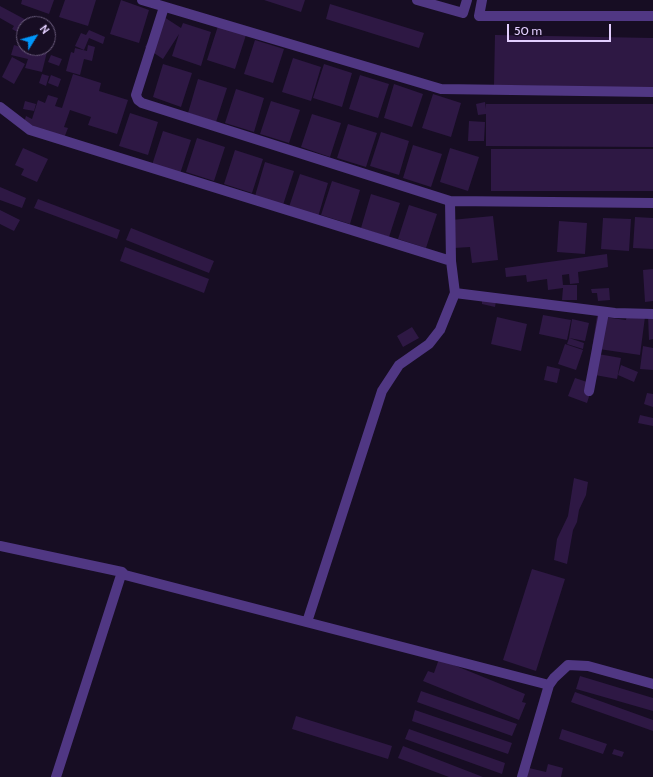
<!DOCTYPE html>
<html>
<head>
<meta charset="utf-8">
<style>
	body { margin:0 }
	#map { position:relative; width:653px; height:777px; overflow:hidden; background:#170d23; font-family:Cabin,sans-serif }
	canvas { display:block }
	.north { position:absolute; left:16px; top:16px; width:40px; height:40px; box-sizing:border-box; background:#170d23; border:1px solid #695b7b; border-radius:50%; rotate:53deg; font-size:11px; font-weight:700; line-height:16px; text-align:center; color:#e3cfff }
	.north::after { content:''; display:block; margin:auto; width:14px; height:18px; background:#0096fa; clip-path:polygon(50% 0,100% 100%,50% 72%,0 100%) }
	.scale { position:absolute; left:507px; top:24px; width:104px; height:18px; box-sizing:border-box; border:2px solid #e3cfff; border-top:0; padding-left:5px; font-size:12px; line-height:14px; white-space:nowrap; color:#e3cfff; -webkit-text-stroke:3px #170d23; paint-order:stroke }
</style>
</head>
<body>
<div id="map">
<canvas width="653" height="777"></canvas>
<div class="north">N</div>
<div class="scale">50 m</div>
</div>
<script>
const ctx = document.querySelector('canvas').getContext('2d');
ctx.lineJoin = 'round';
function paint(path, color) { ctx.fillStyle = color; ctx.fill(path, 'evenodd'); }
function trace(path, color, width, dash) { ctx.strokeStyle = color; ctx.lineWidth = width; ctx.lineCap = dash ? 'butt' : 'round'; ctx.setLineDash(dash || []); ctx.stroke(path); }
const building = new Path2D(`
	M22 0H54L49 14 21 4Z
	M65 0H96L88 26 59 17Z
	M121 0 149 10 139 43 110 34Z
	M264 0H305L301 12Z
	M330 4 424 33 419 48 326 19Z
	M0 6 28 21 26 24H24V28L21 34 12 29 14 26 0 18Z
	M29 17 45 21 44 24H27Z
	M164 17 181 28 183 23 211 32 201 66 172 56 179 34 163 59 145 47Z
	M218 26 246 35 235 69 207 60Z
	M89 30 105 37 103 44 89 38 84 50 75 46 81 33 86 35Z
	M495 35 653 38V88L494 85Z
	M23 38 24 48H48L42 72 25 68 28 59 11 55 14 45 21 47Z
	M255 40 284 49 273 83 244 74Z
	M88 45 95 47 92 61 84 59 80 75 66 71 71 52 74 53 75 48 87 51Z
	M51 55 62 59 59 66 48 62Z
	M12 57 25 64 14 84 2 77Z
	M293 58 321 67 311 101 282 92Z
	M163 64 192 73 181 107 153 97Z
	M324 64 352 73 342 107 313 98Z
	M42 74 49 76 46 86 39 83Z
	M73 74 101 83 99 91 128 100 117 134 88 125 91 117 70 110 64 127 68 128 62 143 22 128 26 116 32 119 38 100 45 103 48 95 58 98 55 106 62 108Z
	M51 75 61 79 58 87 48 83Z
	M360 75 389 84 378 118 349 109Z
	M198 79 227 88 216 122 188 113Z
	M394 84 423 94 412 127 384 118Z
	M236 89 264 98 254 132 225 123Z
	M433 94 461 103 451 137 422 128Z
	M25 101 36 104 34 111 23 109Z
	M271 101 300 110 289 143 260 134Z
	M485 102 486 109V104H653V147L486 146V114L478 115 476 104Z
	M130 113 158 122 148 155 119 146Z
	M312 114 341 123 330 157 301 147Z
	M469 121 485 122 484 141H468Z
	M348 124 377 133 366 167 337 158Z
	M163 131 191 140 180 174 152 165Z
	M381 132 409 141 399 175 370 166Z
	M197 138 225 147 214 181 186 172Z
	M413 145 442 154 431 187 403 178Z
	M23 148 48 159 37 182 21 175 24 169 15 165Z
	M450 148 479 157 468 191 440 182Z
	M491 149H653V191H491Z
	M235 150 263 159 252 193 224 184Z
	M265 162 294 171 283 205 255 196Z
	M300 174 328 183 318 217 289 207Z
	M332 181 360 190 350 224 321 215Z
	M0 187 26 198 22 208 0 200Z
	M371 194 400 203 389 237 361 228Z
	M38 199 120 230 117 239 34 208Z
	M409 205 437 214 426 248 398 239Z
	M0 210 20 220 14 231 0 224Z
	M493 216 498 260 472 263 470 247 454 248 451 220Z
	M635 217 653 218V249L633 248Z
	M603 218 631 219 629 251 601 249Z
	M559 221 587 223 585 254 557 252Z
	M131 228 214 261 209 273 126 240Z
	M125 247 209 279 204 293 120 261Z
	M607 254 608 267 578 272 579 283 570 284 569 274 562 275 563 285H577V300H562L563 288 548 290 547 279 527 282 526 275 506 277 505 268Z
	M653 269V301L645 302 643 270Z
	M609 288 610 300 598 301 597 293H592L591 289Z
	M482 299 496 301 495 307 482 304Z
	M627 314 645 317 640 355 592 348 597 316 626 320Z
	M543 315 571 320 567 340 539 334Z
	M648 315H653V339L649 340Z
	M497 317 527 324 521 351 491 344Z
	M572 319 589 323 585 341 569 338Z
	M412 327 419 338 403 347 397 336Z
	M569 338 584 343 583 349 567 344Z
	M565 344 583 350 576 370 558 364Z
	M643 346 653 348V370L640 369Z
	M598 354 621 358 617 379 595 375Z
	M621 365 638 372 634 382 618 375Z
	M547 366 560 369 557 383 544 380Z
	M575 378 593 384 587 403 568 396Z
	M647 393 653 394V407L644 404Z
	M640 415 653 418V426L638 423Z
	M574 478 588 482 586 495 579 510 577 522 573 530 567 564 554 560 557 539 568 516Z
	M532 569 565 579 536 671 503 660Z
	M439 659 525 694 522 702 526 703 519 720 423 681 428 671 434 673Z
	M580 676 653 698V711L576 689Z
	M421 691 517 724 512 736 417 702Z
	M575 692 653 720V731L571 702Z
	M415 710 512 743 508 754 412 721Z
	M296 716 392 746 388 759 292 729Z
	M409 729 505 763 502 774 405 739Z
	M562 729 607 744 603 754 559 739Z
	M403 746 483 777H449L398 758Z
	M614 749 624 752 622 757 612 754Z
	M548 764 563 768 561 777H526L529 768 546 772Z`);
const minor = new Path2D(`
	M142 0 441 89 653 92
	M417 0 463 13 467 0
	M482 0 479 16H653
	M164 7 136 95 138 100 142 103 450 201 653 203
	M0 107 30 130 451 261
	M455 293 615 313 653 314
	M589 391 604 312
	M0 546 122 572 125 575 549 685 554 678 568 665 588 666 653 684
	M307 622 382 391 399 365 429 344 440 330 455 293 451 261 450 201
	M56 777 122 572
	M522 777 549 685`);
paint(building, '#2e1844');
trace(minor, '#503783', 10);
</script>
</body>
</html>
